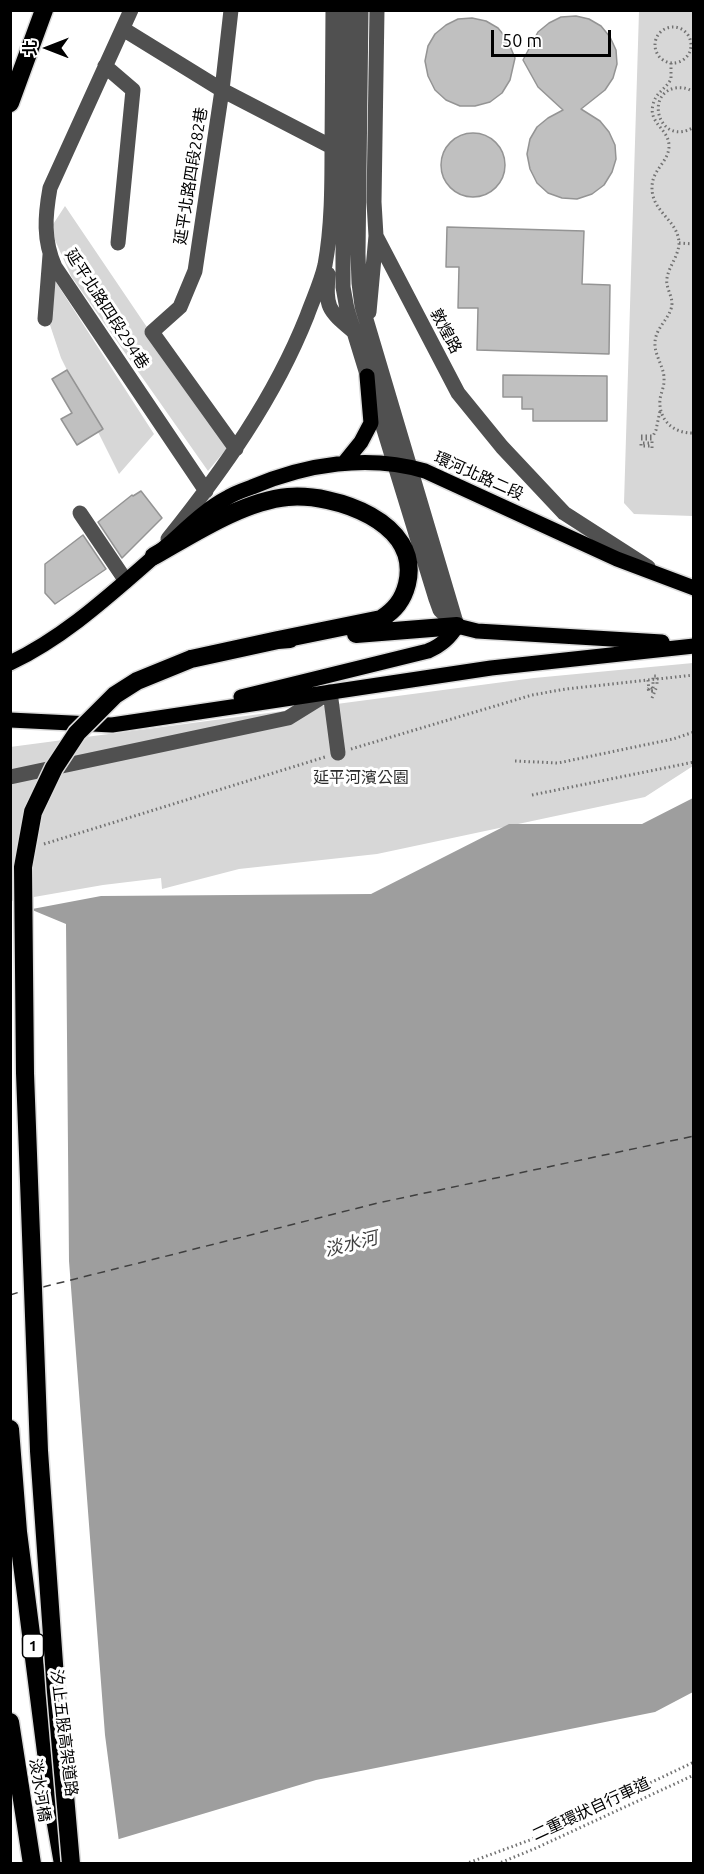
<!DOCTYPE html>
<html>
<head>
<meta charset="utf-8">
<style>
	body { margin:0 }
	#map { position:relative; width:704px; height:1874px; overflow:hidden; background:#fff; font-family:Ubuntu,"Noto Sans TC",sans-serif }
	canvas { display:block }
	.frame { position:absolute; inset:0; border:12px solid #000; pointer-events:none }
	.north { position:absolute; left:18px; top:18px; width:60px; height:60px; -webkit-text-stroke:4px #fff; paint-order:stroke; rotate:270deg; font-size:16px; font-weight:700; line-height:24px; text-align:center; color:#000 }
	.north::after { content:''; display:block; margin:auto; width:21px; height:27px; background:#000; clip-path:polygon(50% 0,100% 100%,50% 72%,0 100%) }
	.scale { position:absolute; left:491px; top:30px; width:120px; height:27px; box-sizing:border-box; border:3px solid #000; border-top:0; padding-left:8px; font-size:18px; line-height:21px; white-space:nowrap; color:#000; -webkit-text-stroke:4px #fff; paint-order:stroke }
</style>
</head>
<body>
<div id="map">
<canvas width="704" height="1874"></canvas>
<div class="frame"></div>
<div class="north">北</div>
<div class="scale">50 m</div>
</div>
<script>
const ctx = document.querySelector('canvas').getContext('2d');
ctx.lineJoin = 'round';
function paint(path, color) { ctx.fillStyle = color; ctx.fill(path, 'evenodd'); }
function trace(path, color, width, dash) { ctx.strokeStyle = color; ctx.lineWidth = width; ctx.lineCap = dash ? 'butt' : 'round'; ctx.setLineDash(dash || []); ctx.stroke(path); }
function drawText(font, color, halo, rows, align = 'center') {
  ctx.font = font + ' Ubuntu,"Noto Sans TC",sans-serif'; ctx.lineWidth = 6; ctx.setLineDash([]); ctx.textBaseline = 'middle'; ctx.strokeStyle = halo; ctx.fillStyle = color; for (const [text, x, y, turn = 0] of rows) {
    ctx.save(); ctx.translate(x, y); ctx.rotate((+turn || 0) * Math.PI / 180); ctx.textAlign = isNaN(turn) ? turn : align; if (halo) ctx.strokeText(text, 0, 0); ctx.fillText(text, 0, 0); ctx.restore();
  }
}
const green = new Path2D(`
	M639 11H693V516L634 514 624 503Z
	M65 206 228 447 208 471 71 276 50 229Z
	M52 276 154 434 119 474 61 358 49 322Z
	M693 663V766L645 797 377 854 239 869 162 889 161 878 103 885 11 901 10 747 534 678Z`);
const water = new Path2D(`
	M693 798V1692L655 1712 316 1780 39 1863 11 1864V913L101 896 371 894 509 824H642Z`);
const pier = new Path2D(`
	M25 907 66 924 69 1261 105 1735 119 1842 49 1864 10 1863V910Z`);
const ferry = new Path2D(`
	M43 1287 378 1203 694 1136
	M10 1295 23 1291`);
const building = new Path2D(`
	M576 16 589 19 601 26 610 37 616 50 617 64 613 78 605 90 581 109 600 121 609 132 615 145 616 159 612 172 604 185 592 194 577 199 562 198 548 193 537 183 530 169 527 154 530 139 537 127 548 118 563 110 538 87 523 60 538 32 549 23 561 17Z
	M472 18 486 21 498 28 507 39 515 58 510 80 502 93 490 102 475 106H460L446 100 435 90 428 76 425 61 428 46 435 34 446 25 458 19Z
	M441 165a32 32 0 1 1 64 0a32 32 0 1 1-64 0Z
	M447 227 584 231 582 284 610 285 609 354 477 350 478 308H458L459 267H446Z
	M67 370 103 429 77 445 61 419 72 413 52 379Z
	M503 375 607 376V421H533V409H522V397H503Z
	M141 491 162 518 122 558 98 522 132 495 133 496Z
	M83 535 106 569 55 604 45 593V564Z`);
const path = new Path2D(`
	M655 45a18 18 0 1 1 36 0a18 18 0 1 1-36 0Z
	M671 63V79C666 89 655 93 653 105 648 123 669 129 669 146 669 164 647 171 653 196 658 215 679 223 679 244 678 257 669 266 667 278 665 289 675 298 671 309 667 321 656 328 655 342 654 356 665 367 664 381 664 387 661 393 660 399 658 420 674 434 694 433
	M694 92C687 88 682 87 675 88 643 95 661 148 694 127
	M679 243 694 244
	M694 344V360
	M652 448V446H641V443H652V439H641V436H653L656 430 660 411
	M648 680 649 691H653V689L651 687 648 689
	M652 698 657 686
	M351 749 532 695 566 689 694 675
	M515 761 558 763 673 739 694 732
	M532 795 694 762
	M44 844 325 757
	M465 1864 530 1840 694 1762
	M497 1864 534 1849 694 1775`);
const minor = new Path2D(`
	M131 10 50 188C45 216 43 240 55 267L206 491
	M231 10 222 90 195 271 180 307 152 332 236 449
	M347 10 343 254V287L347 309 436 599 440 610 457 626
	M361 10 358 254 359 283 362 306 457 626
	M377 10 374 202 376 236 458 393 502 447 564 513 648 567
	M123 29 222 90 332 147
	M105 66 133 90 118 243
	M328 274C326 308 327 309 353 331
	M369 312 376 236
	M45 319 50 255
	M80 513 126 581
	M168 539C223 470 274 399 307 316 313 299 321 283 325 265 332 227 332 186 332 147 332 101 333 56 333 10
	M10 777 288 718 330 692 338 753`);
const major = new Path2D(`
	M344 463 361 442 371 423 367 376
	M10 663C71 634 119 586 170 543 188 527 206 509 227 498 234 493 244 490 252 487 306 464 368 454 425 471L617 559 694 588
	M241 697 428 651C442 645 449 638 457 626L477 631 662 642
	M10 720 112 725 491 668 694 646`);
const highway = new Path2D(`
	M10 103 44 10
	M154 556C193 534 243 501 288 497 334 493 422 522 407 584 403 600 395 610 381 619L278 640
	M356 634 457 626
	M191 659 278 640 290 639
	M10 1429 18 1532 53 1807 63 1864
	M10 1722 32 1864`);
const pathBridge = new Path2D(`
	M648 689 649 691H653V676H657V686`);
const highwayBridge = new Path2D(`
	M71 1864 56 1692 39 1451 25 1073 23 867 33 812 54 768 77 733 115 695 137 681 191 659`);
const shields = [
	[33,1646,21]
];
const shieldNames = [
	["1",33,1646]
];
const streetNames = [
	["延平北路四段282巷",191,176,-81],
	["延平北路四段294巷",107,309,57],
	["敦煌路",446,331,62],
	["環河北路二段",479,476,24],
	["汐止五股高架道路",64,1733,83],
	["淡水河橋",40,1790,81],
	["二重環狀自行車道",591,1809,-25]
];
const parkNames = [
	["延平河濱公園",361,778]
];
const waterNames = [
	["淡水河",351,1244,-14]
];
paint(green, '#d7d7d7');
paint(water, '#9e9e9e');
paint(pier, '#fff');
trace(ferry, '#3f3f3f', 1.5, [8, 6]);
paint(building, '#c0c0c0');
trace(building, '#949494', 1.5);
trace(major, '#dbdbdb', 18);
trace(highway, '#dbdbdb', 21);
trace(path, '#727272', 3, [1.5, 3]);
trace(minor, '#505050', 15);
trace(major, '#000', 15);
trace(highway, '#000', 18);
trace(highwayBridge, '#dbdbdb', 21, []);
trace(pathBridge, '#727272', 3, [1.5, 3]);
trace(highwayBridge, '#000', 18);
for (const [x, y, w] of shields) { const box = new Path2D(); box.roundRect(x - w / 2, y - 12, w, 24, 4.5); ctx.fillStyle = '#fff'; ctx.fill(box); trace(box, '#000', 1.5); }
drawText('bold 15px', '#000', null, shieldNames);
drawText('16px', '#000', '#fff', streetNames);
drawText('16px', '#2e2e2e', '#fff', parkNames);
drawText('italic 18px', '#3f3f3f', '#fff', waterNames);
</script>
</body>
</html>
